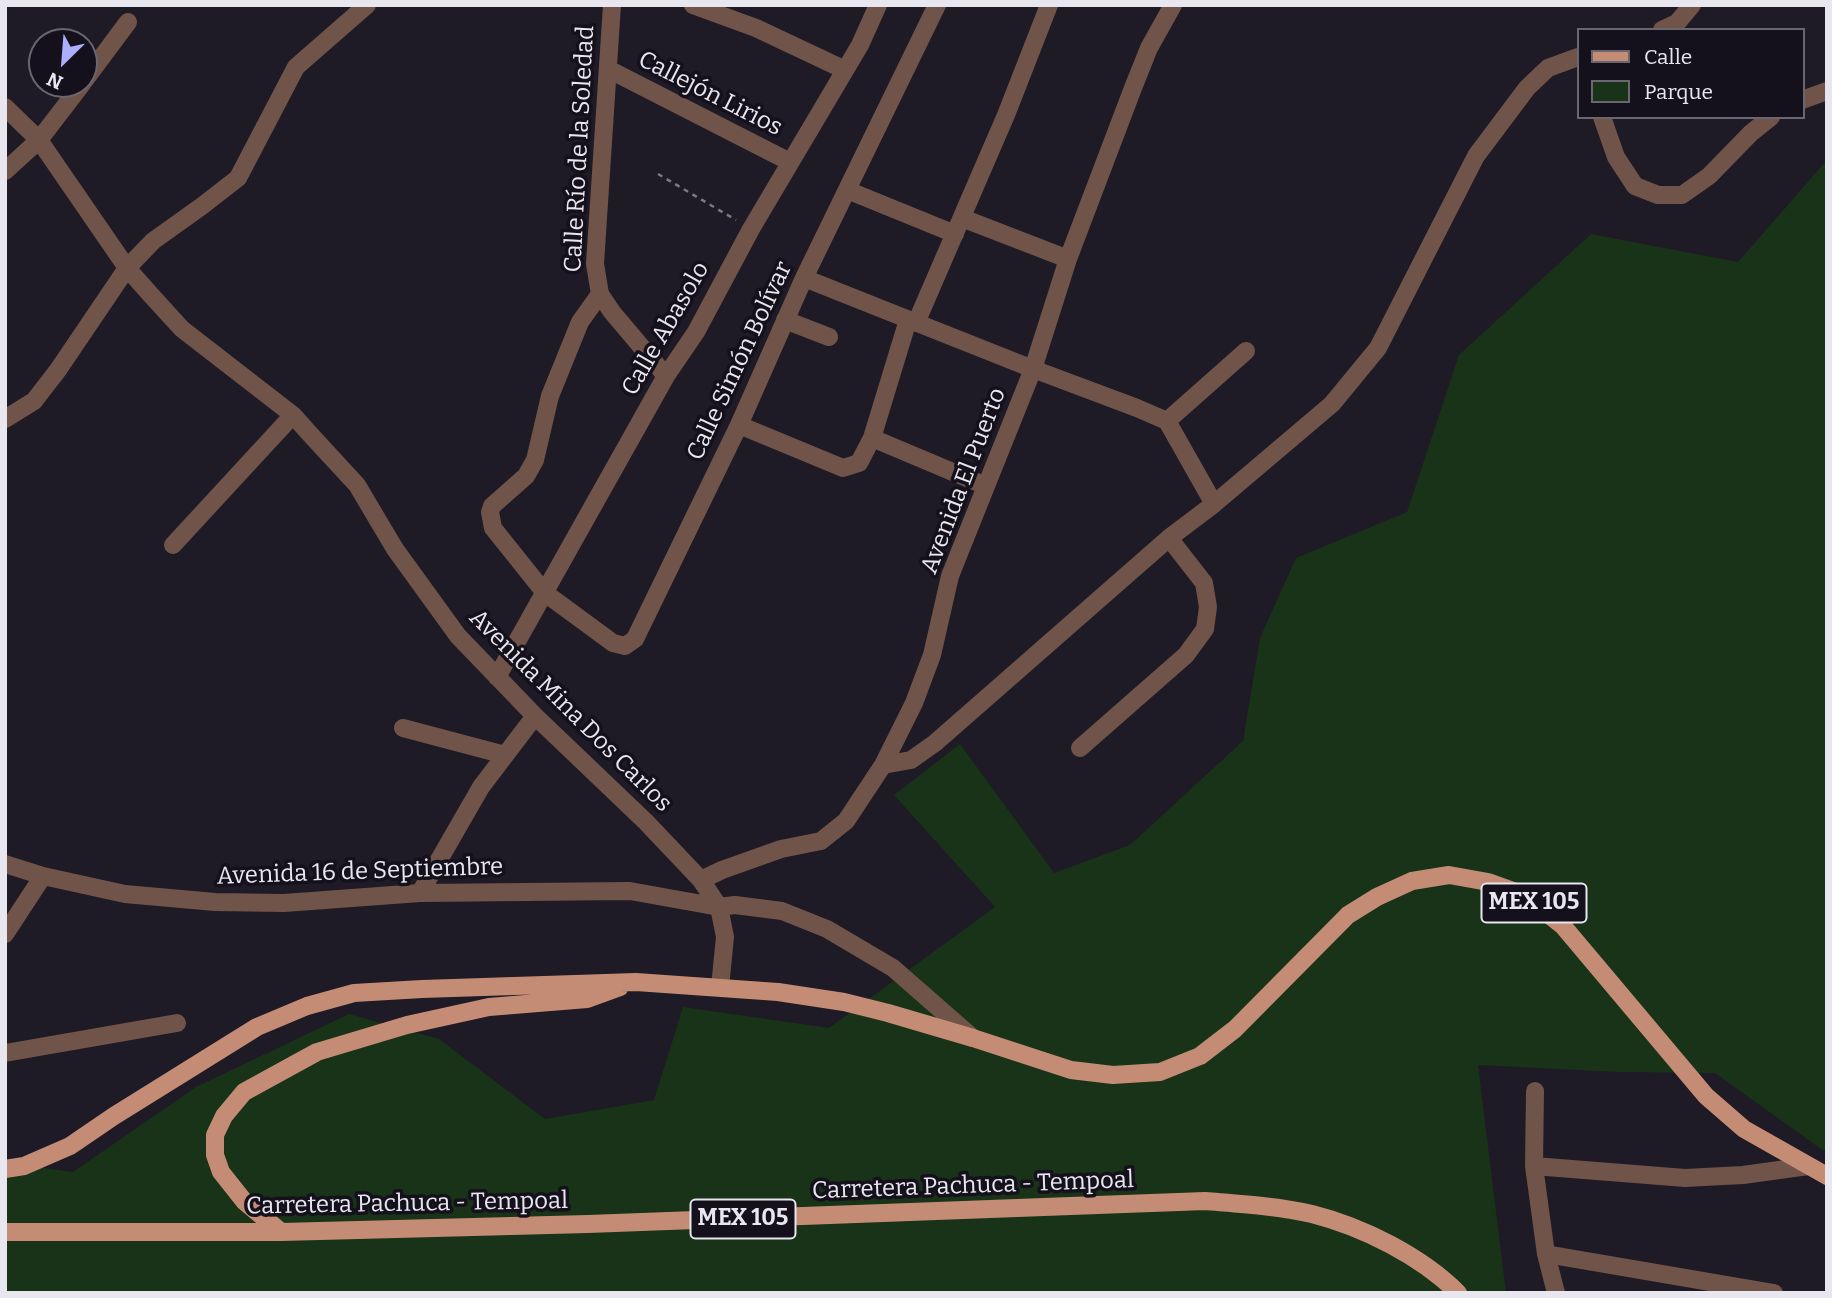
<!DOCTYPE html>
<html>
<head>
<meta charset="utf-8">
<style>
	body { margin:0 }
	#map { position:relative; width:1832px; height:1298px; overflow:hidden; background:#1e1a26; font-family:Bitter,serif }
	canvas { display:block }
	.frame { position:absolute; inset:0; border:7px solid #e8e6ee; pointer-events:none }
	.legend { position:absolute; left:1577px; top:28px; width:228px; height:91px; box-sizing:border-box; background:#15111c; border:2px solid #696670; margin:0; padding:9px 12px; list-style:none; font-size:21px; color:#e8e6ee }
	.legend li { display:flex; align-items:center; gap:14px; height:35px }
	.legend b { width:35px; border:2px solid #696670 }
	.north { position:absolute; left:28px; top:28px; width:70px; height:70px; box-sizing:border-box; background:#15111c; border:2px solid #696670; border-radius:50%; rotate:205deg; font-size:19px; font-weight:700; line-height:28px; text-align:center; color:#e8e6ee }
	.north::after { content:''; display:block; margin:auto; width:24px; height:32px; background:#acaffb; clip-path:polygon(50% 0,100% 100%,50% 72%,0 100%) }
</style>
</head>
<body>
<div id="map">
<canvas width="1832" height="1298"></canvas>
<div class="frame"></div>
<ul class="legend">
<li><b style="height:9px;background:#c58c75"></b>Calle</li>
<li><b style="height:19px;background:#193318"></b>Parque</li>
</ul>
<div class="north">N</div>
</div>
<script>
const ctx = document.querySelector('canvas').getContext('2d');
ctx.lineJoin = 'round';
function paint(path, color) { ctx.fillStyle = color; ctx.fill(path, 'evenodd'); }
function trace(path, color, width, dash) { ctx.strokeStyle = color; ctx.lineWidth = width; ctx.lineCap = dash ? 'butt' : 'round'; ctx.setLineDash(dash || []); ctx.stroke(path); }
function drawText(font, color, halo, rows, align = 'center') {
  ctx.font = font + ' Bitter,serif'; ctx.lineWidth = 7; ctx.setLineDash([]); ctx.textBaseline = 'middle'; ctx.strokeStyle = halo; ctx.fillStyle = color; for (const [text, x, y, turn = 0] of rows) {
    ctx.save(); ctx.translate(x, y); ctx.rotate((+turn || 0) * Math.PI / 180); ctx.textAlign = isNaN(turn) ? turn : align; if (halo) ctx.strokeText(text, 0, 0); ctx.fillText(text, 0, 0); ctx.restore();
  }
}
const green = new Path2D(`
	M1827 160V1151L1821 1149 1715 1073 1617 1072 1478 1065 1506 1293H5V1163L73 1172 196 1087 349 1014 439 1039 545 1119 654 1100 683 1007 829 1028 995 907 894 795 960 744 1054 873 1130 845 1243 741 1260 638 1296 558 1407 512 1459 355 1591 234 1738 262Z`);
const path = new Path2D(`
	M658 174 736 220`);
const minor = new Path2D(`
	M612 5 595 264 600 294 612 312 666 376
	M693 5 756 28 845 70
	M1662 30 1677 23 1692 5
	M608 69 790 162
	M84 81 128 22
	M1802 100 1827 91
	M5 107 39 140 127 268 150 294 182 329 293 415 309 433 357 485 395 549 458 636 535 716 646 822 701 880 719 907 725 937 720 987
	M1602 117 1616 157 1635 186 1658 195H1682L1709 176 1751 133 1771 117
	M5 171 39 140 82 84
	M847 190 955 234
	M962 218 1068 259
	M804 278 1033 369 1137 408 1167 421 1214 504
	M600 294 580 322 550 396 535 460 526 476 492 506 490 512 493 528 545 593 613 643 625 646 635 639 739 425 804 278 937 5
	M785 320 829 337
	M916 323 1006 115 1049 5
	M5 419 34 401 58 370 127 268 153 241 202 206 238 178 296 67 367 5
	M1167 421 1246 351
	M739 425 843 468 859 463 872 438 908 320
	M872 438 986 486
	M173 545 293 415
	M497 677 666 376 696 332 751 229 860 45 878 5
	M403 728 505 755
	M1080 748 1186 655 1205 629 1208 607 1204 583 1169 538
	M883 765 911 760 935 743 1169 538 1214 504 1332 404 1378 348 1476 156 1527 88 1548 68 1578 57
	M5 864 43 876 125 894 215 902 284 903 420 893 630 891 719 907 735 905 782 911 827 929 893 968 973 1038
	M701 880 722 870 781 849 821 841 846 821 883 765 914 703 932 655 950 576 1033 369 1068 259 1133 88 1149 48 1173 5
	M420 893 481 787 535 716
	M5 934 43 876
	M5 1053 177 1023
	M1535 1091 1534 1166 1546 1254 1556 1293
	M1534 1166 1685 1178 1743 1175 1808 1166
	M1546 1254 1774 1293`);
const major = new Path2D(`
	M5 1169 24 1166 70 1146 114 1116 257 1027 307 1006 354 993 422 989 636 982 778 992 844 1002 888 1013 973 1038 1071 1070 1113 1075 1160 1072 1200 1056 1235 1029 1348 915 1377 897 1412 881 1449 875 1488 882 1524 895 1563 926 1706 1096 1744 1129 1827 1176
	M5 1232H281L588 1224 1205 1201C1241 1204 1277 1206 1312 1214 1363 1227 1421 1256 1458 1293
	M281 1232 244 1201 221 1172 215 1155V1135L224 1116 244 1092 317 1052 407 1025 489 1007 587 999 620 987`);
const shields = [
	[1534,903,105],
	[743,1219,105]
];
const shieldNames = [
	["MEX 105",1534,903],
	["MEX 105",743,1219]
];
const streetNames = [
	["Callejón Lirios",710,94,27],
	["Calle Río de la Soledad",580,149,-87],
	["Calle Abasolo",666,329,-60],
	["Calle Simón Bolívar",740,361,-65],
	["Avenida El Puerto",964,481,-69],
	["Avenida Mina Dos Carlos",570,711,45],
	["Avenida 16 de Septiembre",360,872,-2],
	["Carretera Pachuca - Tempoal",973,1186,-2],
	["Carretera Pachuca - Tempoal",407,1204,-1]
];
paint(green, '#193318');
trace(path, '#7c7983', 2.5, [5, 5]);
trace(minor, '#705449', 18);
trace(major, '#c58c75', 18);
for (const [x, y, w] of shields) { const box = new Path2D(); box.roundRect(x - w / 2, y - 19.5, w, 39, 5); ctx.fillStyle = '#15111c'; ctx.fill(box); trace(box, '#e8e6ee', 2); }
drawText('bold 23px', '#e8e6ee', null, shieldNames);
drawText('24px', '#e8e6ee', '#15111c', streetNames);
</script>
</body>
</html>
